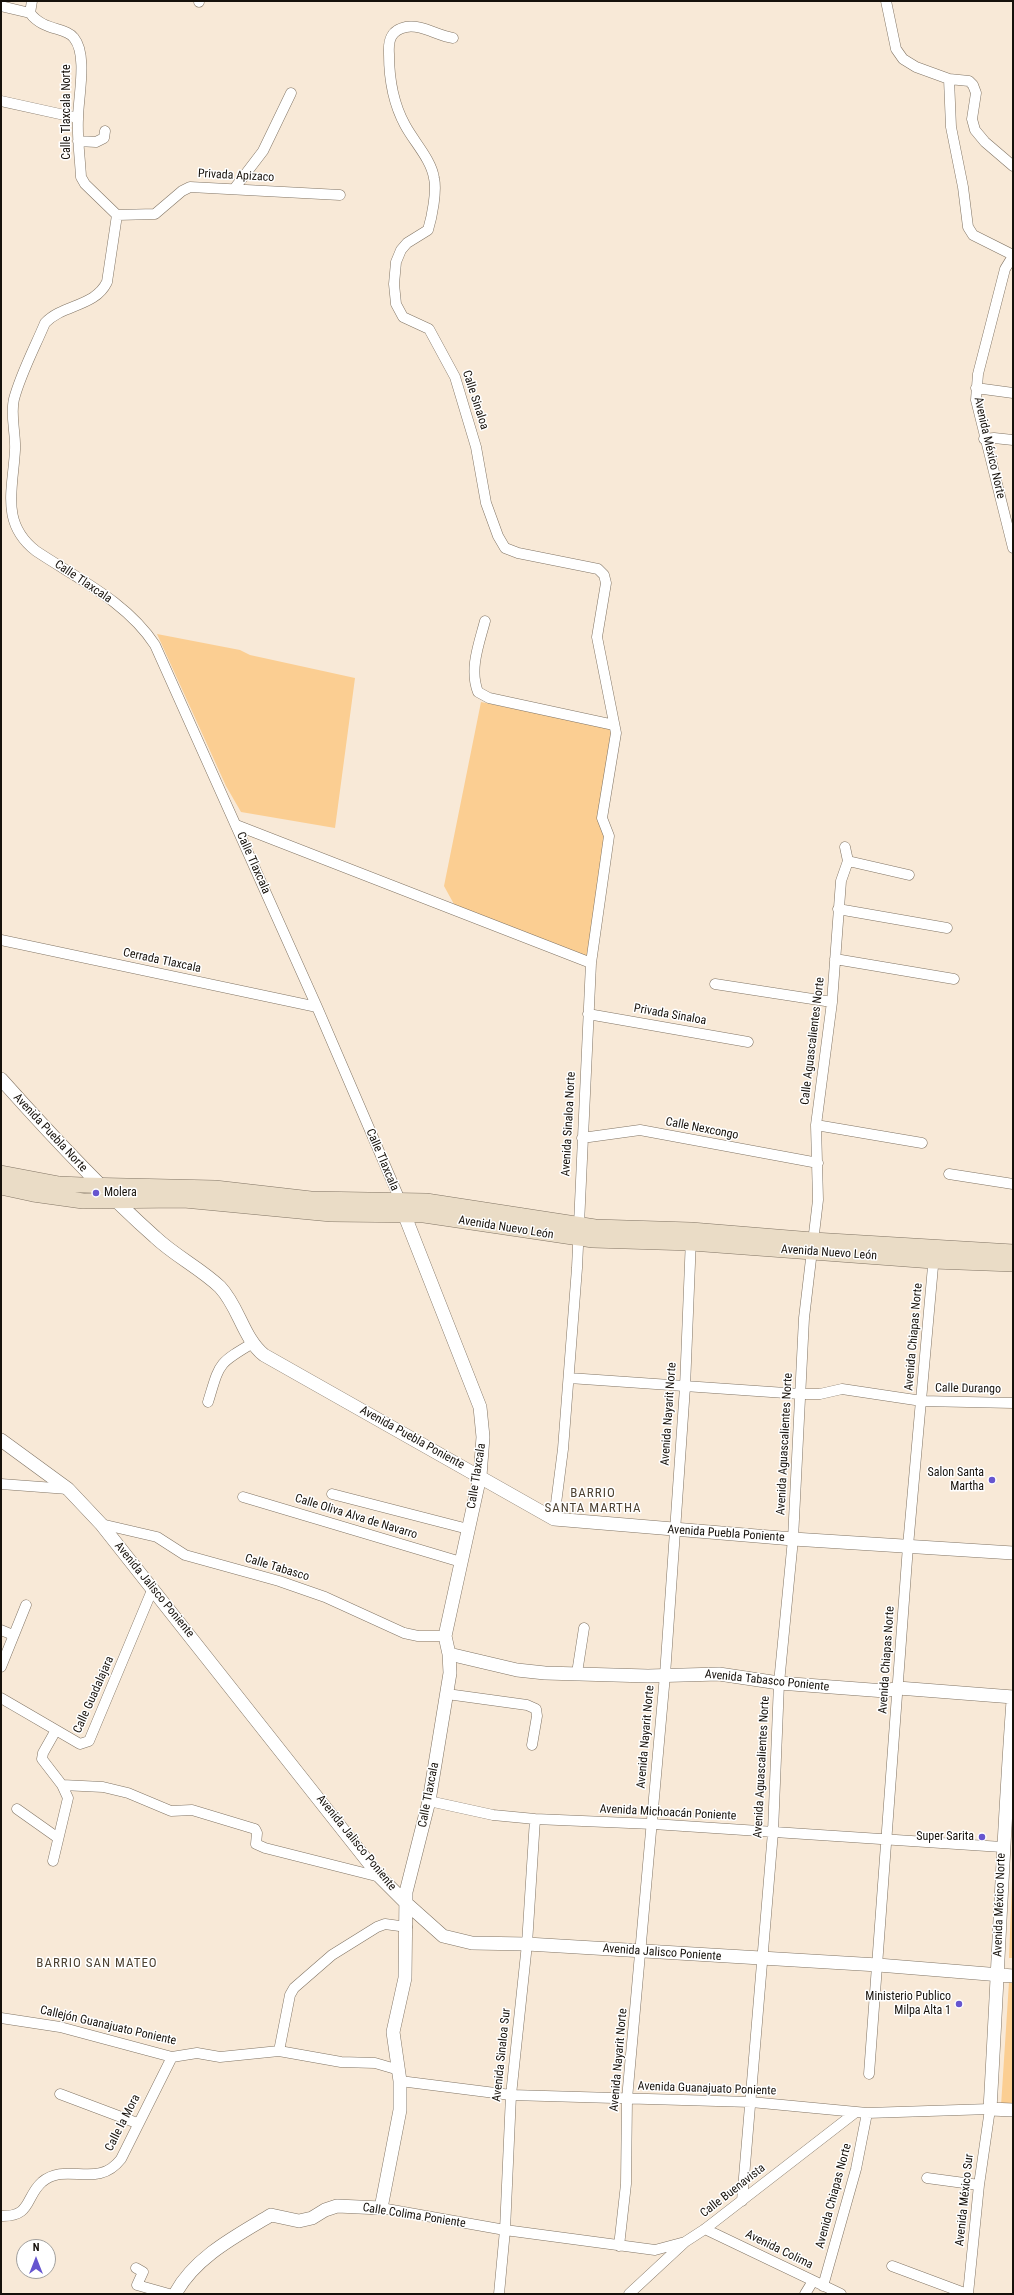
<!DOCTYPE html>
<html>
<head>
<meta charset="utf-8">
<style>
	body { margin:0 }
	#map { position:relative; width:1014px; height:2295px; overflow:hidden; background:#f8e9d7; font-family:"Roboto Condensed",sans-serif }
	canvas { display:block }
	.frame { position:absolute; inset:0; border:2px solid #16110b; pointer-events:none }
	.north { position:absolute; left:16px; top:2239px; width:40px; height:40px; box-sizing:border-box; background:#fff; border:1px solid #a2a09d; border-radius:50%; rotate:0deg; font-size:11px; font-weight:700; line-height:16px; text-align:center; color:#16110b }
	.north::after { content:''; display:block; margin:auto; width:14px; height:18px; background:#6655cf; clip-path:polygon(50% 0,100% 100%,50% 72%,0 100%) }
</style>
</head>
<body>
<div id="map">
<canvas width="1014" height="2295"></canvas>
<div class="frame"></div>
<div class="north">N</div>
</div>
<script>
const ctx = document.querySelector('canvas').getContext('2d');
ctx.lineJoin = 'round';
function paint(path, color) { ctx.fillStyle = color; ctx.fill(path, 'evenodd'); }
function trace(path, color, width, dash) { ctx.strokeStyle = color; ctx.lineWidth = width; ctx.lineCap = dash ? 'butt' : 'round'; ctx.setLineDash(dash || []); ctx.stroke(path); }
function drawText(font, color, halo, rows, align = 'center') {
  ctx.font = font + ' "Roboto Condensed",sans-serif'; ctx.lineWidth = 3; ctx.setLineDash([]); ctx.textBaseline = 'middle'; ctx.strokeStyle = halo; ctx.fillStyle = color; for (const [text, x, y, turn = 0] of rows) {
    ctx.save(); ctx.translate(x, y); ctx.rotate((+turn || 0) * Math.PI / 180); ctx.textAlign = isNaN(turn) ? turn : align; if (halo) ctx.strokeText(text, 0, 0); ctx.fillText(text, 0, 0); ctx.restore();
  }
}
const green = new Path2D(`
	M157 634 240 650 250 655 355 678 335 828 241 812 226 786Z
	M481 702 613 729 606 829 587 957 455 906 444 886Z
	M1013 1855V1958H1009Z
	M1009 1982H1013V2107L1001 2106Z`);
const minor = new Path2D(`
	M32 1 30 13C43 31 66 27 74 38 88 55 78 98 78 119 77 138 80 157 81 177L85 184 117 215 107 282C95 307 63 304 45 323 35 347 21 373 14 399 10 415 16 434 15 450 13 489 0 523 36 551 78 579 127 602 155 645L317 1007 400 1200
	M199 1V2
	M886 1 896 49 903 59 916 67 949 79 969 81 973 85 976 93 972 119 975 130 985 142 1013 166
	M1 6 30 13
	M453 38C438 36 421 24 406 27 391 30 388 40 389 54 389 78 393 103 405 125 414 142 431 159 434 178 437 191 432 217 428 230L407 243 401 250 396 262 394 284 396 304 403 317 429 329 455 377 476 447 486 503 498 536 505 548 518 553 598 569 604 575 606 583 597 637 616 733 602 818 609 836 591 963 577 1268 563 1449 554 1519
	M949 79 951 127 963 187 968 227 973 235 1013 255
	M1 101 78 118
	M78 141 96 142 104 138 105 131
	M234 189 263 151 291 93
	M117 215 155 214 182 191 190 187 340 195
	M1013 256 1005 269 978 374 976 400 1013 548
	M976 388 1013 393
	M984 439 994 438 1013 440
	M485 621C479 644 469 669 478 692L489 698 614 725
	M236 825 591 963
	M848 861 909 875
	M838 909 947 928
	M1 940 317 1007
	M835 959 954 979
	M715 984 832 1002
	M588 1014 748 1042
	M816 1125 922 1143
	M582 1138 640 1130 818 1163
	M949 1174 1013 1184
	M569 1378 800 1394H820L842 1389 922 1401 1013 1403
	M208 1402C220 1363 217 1364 253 1343
	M1 1484 68 1489
	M332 1494 468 1529
	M243 1497 461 1562
	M101 1524 157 1537 185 1555 279 1581 325 1597 404 1633 418 1636H445
	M1 1630 13 1635
	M1 1667 26 1605
	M577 1673 584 1628
	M447 1694 527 1705 536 1709 537 1716 532 1745
	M1 1698 80 1744 89 1741 153 1588
	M56 1730 43 1753 42 1759 62 1785 103 1787 128 1793 171 1811 192 1810 255 1829 257 1833 256 1844 265 1848 380 1877
	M429 1801 493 1815 535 1819 653 1824 1002 1847
	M17 1809 58 1838
	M53 1861 68 1798 62 1785
	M1 2018 60 2027 172 2057 197 2053 220 2057 279 2051 341 2062 375 2063 399 2070
	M279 2051 290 1995 294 1988 332 1955 377 1927 385 1924 407 1927
	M869 2074 908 1546 934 1255
	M400 2081 511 2095 751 2102 867 2113 990 2109 979 2185 968 2294
	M60 2094 137 2123
	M927 2178 979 2185
	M742 2201 773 1832 779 1683 793 1539 804 1318 818 1200 816 1125 832 1002 841 881 848 861 845 847
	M381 2208 505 2230 655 2250 685 2242
	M1 2216C32 2217 25 2197 42 2182 67 2161 97 2190 121 2159L172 2057
	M705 2229 841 2294
	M619 2246 626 2184 627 2099 665 1675 685 1387 691 1238
	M892 2266 967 2294
	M136 2268 143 2272 137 2285 169 2294
	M823 2286 856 2169 867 2113
	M499 2294 505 2230 511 2095 527 1944 535 1819
	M629 2294 685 2242 705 2229 856 2112
	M805 2294 813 2281`);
const tertiary = new Path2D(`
	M1 1079C50 1134 100 1188 155 1237 175 1256 200 1268 220 1287 239 1307 243 1338 264 1355L554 1519 793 1539 1013 1553
	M1 1440 68 1489 101 1524 380 1877 406 1903 443 1936 472 1943 527 1944 878 1965 1013 1976
	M449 1654 517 1670 545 1673 648 1676 719 1674 779 1683 885 1691 898 1688 1013 1697
	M1013 1701C1003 1837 998 1973 990 2109L1013 2110
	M175 2294C195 2257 236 2236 271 2215L299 2221 312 2218 325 2210 337 2206 381 2208 400 2110V2081L393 2032 405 1978 406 1892 429 1801 450 1673 449 1654 445 1636 480 1476 483 1437 480 1407 401 1206`);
const secondary = new Path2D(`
	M1 1173 59 1184 82 1185 215 1188 311 1199 426 1201 595 1227 691 1230 813 1240 1013 1252
	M1 1187 33 1194 83 1201 184 1200 331 1214 424 1215 593 1240 691 1243 933 1261 1013 1264`);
const markers = [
	[96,1193,4,"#6655cf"],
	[992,1480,4,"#6655cf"],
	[982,1837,4,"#6655cf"],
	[959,2004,4,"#6655cf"]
];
const streetNames = [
	["Calle Tlaxcala Norte",67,112,-90],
	["Privada Apizaco",236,176,3],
	["Calle Sinaloa",475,400,72],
	["Avenida México Norte",989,448,77],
	["Calle Tlaxcala",83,582,34],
	["Calle Tlaxcala",253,863,66],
	["Cerrada Tlaxcala",162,961,12],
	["Privada Sinaloa",670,1015,10],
	["Calle Aguascalientes Norte",813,1041,-83],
	["Avenida Sinaloa Norte",569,1124,-87],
	["Calle Nexcongo",702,1129,11],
	["Avenida Puebla Norte",50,1133,47],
	["Calle Tlaxcala",382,1160,67],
	["Avenida Nuevo León",506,1228,9],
	["Avenida Nuevo León",829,1253,4],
	["Avenida Chiapas Norte",914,1337,-85],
	["Calle Durango",968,1389,1],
	["Avenida Nayarit Norte",669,1414,-86],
	["Avenida Puebla Poniente",412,1438,29],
	["Avenida Aguascalientes Norte",785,1444,-87],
	["Calle Tlaxcala",477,1476,-81],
	["Calle Oliva Alva de Navarro",356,1517,17],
	["Avenida Puebla Poniente",726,1534,4],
	["Calle Tabasco",277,1568,17],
	["Avenida Jalisco Poniente",154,1590,51],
	["Avenida Chiapas Norte",887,1660,-86],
	["Avenida Tabasco Poniente",767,1681,6],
	["Calle Guadalajara",94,1695,-66],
	["Avenida Nayarit Norte",646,1737,-85],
	["Avenida Aguascalientes Norte",762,1767,-87],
	["Calle Tlaxcala",429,1795,-79],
	["Avenida Michoacán Poniente",668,1813,3],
	["Avenida Jalisco Poniente",356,1843,51],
	["Avenida México Norte",1000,1905,-88],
	["Avenida Jalisco Poniente",662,1953,4],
	["Callejón Guanajuato Poniente",108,2026,13],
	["Avenida Sinaloa Sur",502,2055,-84],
	["Avenida Nayarit Norte",619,2060,-85],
	["Avenida Guanajuato Poniente",707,2089,2],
	["Calle la Mora",123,2123,-63],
	["Calle Buenavista",733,2191,-38],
	["Avenida Chiapas Norte",834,2196,-75],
	["Avenida México Sur",965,2200,-84],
	["Calle Colima Poniente",414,2216,9],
	["Avenida Colima",779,2250,26]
];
const poiNames = [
	["Molera",104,1193,"left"],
	["Salon Santa",984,1473],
	["Martha",984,1487],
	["Super Sarita",974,1837],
	["Ministerio Publico",951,1997],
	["Milpa Alta 1",951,2011]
];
const neighbourhoodNames = [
	["BARRIO",593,1494],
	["SANTA MARTHA",593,1509],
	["BARRIO SAN MATEO",97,1964]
];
paint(green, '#fbce92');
trace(minor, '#817464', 11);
trace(tertiary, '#817464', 14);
trace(secondary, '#817464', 16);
trace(minor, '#fff', 10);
trace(tertiary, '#fff', 13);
trace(secondary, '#eadcc6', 15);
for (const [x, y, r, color] of markers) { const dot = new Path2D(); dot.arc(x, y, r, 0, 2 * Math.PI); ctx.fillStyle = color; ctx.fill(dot); trace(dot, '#fff', 1.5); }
drawText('12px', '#16110b', '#fff', streetNames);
drawText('12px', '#16110b', '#fff', poiNames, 'right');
ctx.letterSpacing = '1px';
drawText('13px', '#4d4232', '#fff', neighbourhoodNames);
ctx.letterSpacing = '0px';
</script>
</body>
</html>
